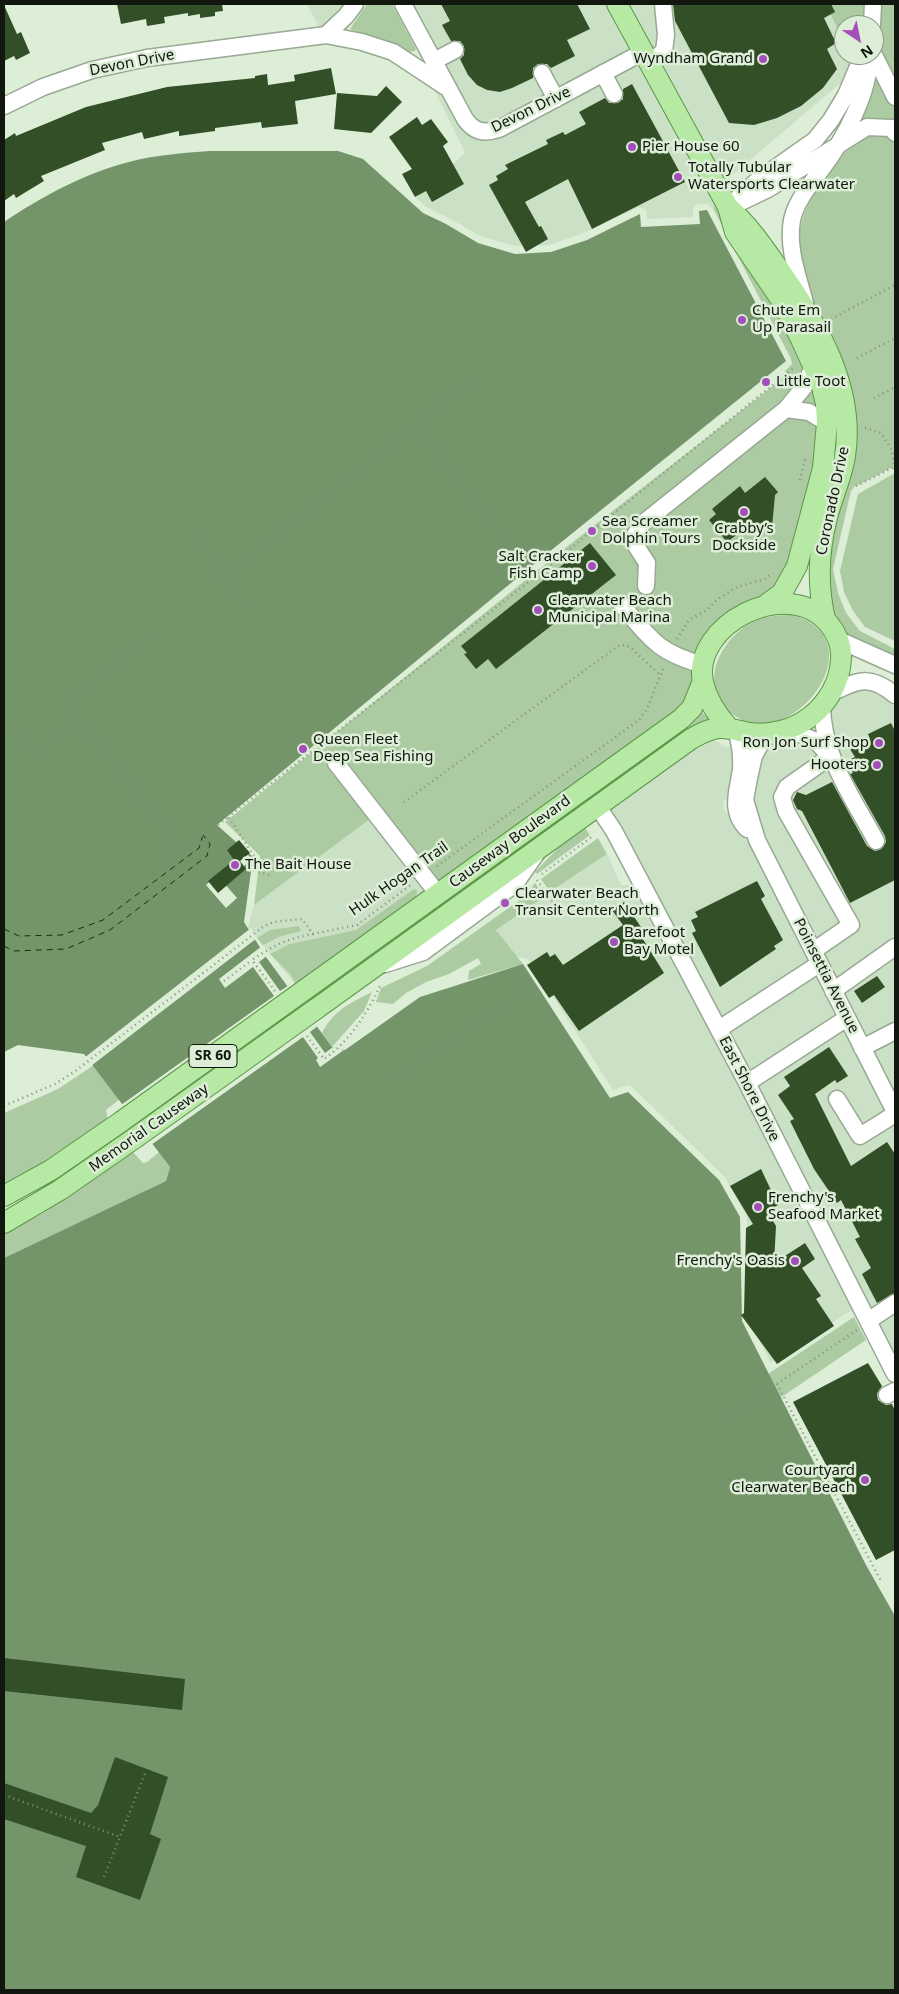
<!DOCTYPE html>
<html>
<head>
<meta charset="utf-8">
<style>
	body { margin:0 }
	#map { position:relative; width:899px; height:1994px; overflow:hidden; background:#ddeed7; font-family:"Noto Sans",sans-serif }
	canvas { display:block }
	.frame { position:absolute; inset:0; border:5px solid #11170f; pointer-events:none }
	.north { position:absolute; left:834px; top:15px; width:50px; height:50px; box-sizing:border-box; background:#ddeed7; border:1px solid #8b9887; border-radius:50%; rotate:146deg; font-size:14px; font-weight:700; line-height:20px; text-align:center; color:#11170f }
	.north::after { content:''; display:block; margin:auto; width:18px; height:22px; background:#a44ebc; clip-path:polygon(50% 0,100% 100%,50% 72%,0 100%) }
</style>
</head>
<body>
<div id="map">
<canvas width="899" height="1994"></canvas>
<div class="frame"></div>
<div class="north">N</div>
</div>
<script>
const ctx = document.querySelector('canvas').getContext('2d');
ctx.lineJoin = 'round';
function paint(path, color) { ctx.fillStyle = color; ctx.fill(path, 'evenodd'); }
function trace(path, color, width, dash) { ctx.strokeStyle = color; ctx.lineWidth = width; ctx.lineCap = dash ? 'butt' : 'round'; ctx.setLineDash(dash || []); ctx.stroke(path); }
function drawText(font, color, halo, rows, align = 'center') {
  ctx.font = font + ' "Noto Sans",sans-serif'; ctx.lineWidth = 5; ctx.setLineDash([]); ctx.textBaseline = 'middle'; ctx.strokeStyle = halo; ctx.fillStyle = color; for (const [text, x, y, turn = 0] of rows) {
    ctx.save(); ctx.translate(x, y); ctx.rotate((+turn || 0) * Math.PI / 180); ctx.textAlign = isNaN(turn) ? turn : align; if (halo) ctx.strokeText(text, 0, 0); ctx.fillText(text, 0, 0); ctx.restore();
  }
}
const built = new Path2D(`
	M307 4H344L323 26 319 27Z
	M412 4H608L632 48 495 121 482 123 471 115 458 90 459 87 454 83Z
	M625 4H825L844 41V55H851L853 58 842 82 723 183Z
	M640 63 715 201 714 210 708 204H698L693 208V217L647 219 646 210 639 207 584 233 549 245 515 246 480 236 449 218 426 207 416 198 465 153 433 87 443 94 464 131 477 139 492 140 503 136Z
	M859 689 871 691 885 697 895 707V1096L766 842 768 840 763 836 753 801 761 759 769 747 778 741H784L837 700Z
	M711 738 726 747 732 746 733 748V766L727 799 723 801 725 812 728 813 735 827 750 844 895 1129V1292L870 1309 621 827 609 809 696 746Z
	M377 814 433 887 296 985 248 927 254 905Z
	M607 854 621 885H629L637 890 651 912 854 1312 850 1311 771 1363 749 1320 747 1217 725 1177 632 1087 628 1085 613 1090 532 964 527 959 517 957 496 930Z
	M895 1313V1357L878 1325Z`);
const green = new Path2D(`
	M367 4H392L416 49 415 51 408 52 350 29Z
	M825 4H865L864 25H844V41Z
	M882 4H895V466L854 487 851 491 833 569 838 593 846 613 860 631 895 649V656L845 635 832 615 826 578 834 521 853 461 798 242C802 202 821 186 842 154L847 151 845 148C857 125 870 102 877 76 879 65 874 52 879 42Z
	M715 201 716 208C731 220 748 258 758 276 775 305 816 374 818 406 820 452 807 496 796 541 791 560 782 594 758 597L693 675C697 690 681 707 672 717L433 887 377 814 254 905 260 856 225 822 569 545 787 375 785 371 792 364 791 359 714 210Z
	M895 473V641L865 627 853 611 844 592 840 571 858 494Z
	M792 615C885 640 781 771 724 706 700 678 724 637 751 623 764 616 778 615 792 615Z
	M702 712 709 720 581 811V800Z
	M575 804 574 816 332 987 330 984 351 966Z
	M585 828 590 835 537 874 535 872 563 843Z
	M598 838 607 854 550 892 541 879Z
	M535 883 544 897 496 930 523 964 468 980 469 971 481 964 478 958 449 974 426 982 406 993 393 1004 376 1002 381 988 427 966 524 897Z
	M414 889 417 890 416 897 296 985 290 974 270 954 290 944 356 930Z
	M299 926 301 931 279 937 263 945 257 938 270 930Z
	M372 992 364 1011 332 1047 322 1033C335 1009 349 1004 372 992Z
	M94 1065 120 1099 106 1110 108 1121 88 1137 4 1188V1113L58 1089Z
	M133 1152 143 1163 147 1162 159 1152 170 1167 166 1181 4 1258V1234L45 1212Z
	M854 1317 866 1340 780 1398 768 1374Z`);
const water = new Path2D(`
	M210 151H338L363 159 423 213 446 224 478 243 515 254 551 252 587 240 640 214 641 227 700 224 699 211 707 210 786 361 528 569 217 825 253 857 244 922 266 957 332 1047 345 1050 420 997 523 964 610 1098 628 1092 719 1180 740 1217 742 1321 866 1565 895 1616V1990H4V1258L166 1181 170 1167 84 1054 18 1045 4 1052V222C41 197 85 173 129 162 155 155 183 153 210 151Z`);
const pier = new Path2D(`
	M246 851 251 860 224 883 237 898 226 908 206 885Z
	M251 928 257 938 91 1066 84 1058Z
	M262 946 268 955 259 962 280 991 291 984 319 1025 310 1032 325 1053 333 1047 344 1050 320 1067 316 1060 318 1058 303 1037 151 1145 121 1105 274 996 253 967 225 988 219 979Z`);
const ferry = new Path2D(`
	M4 929 19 936 62 935 103 920 199 848 203 835
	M4 946 13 951 66 949 110 930 207 856 210 844 203 835`);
const building = new Path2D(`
	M117 4H222L223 11 215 12V16L200 18V14L188 16V13L164 17 165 23 147 26 146 19 121 24Z
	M441 4H577L590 29 567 40 575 56 551 68 547 64H538L533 68V78L512 88 500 92 487 90 477 85 468 75 460 59 464 55V46L460 41H451L442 25 450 21Z
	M673 4H831L835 12 824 18 836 43 827 49 837 69 823 88 801 106 777 118 754 125 729 123 675 21Z
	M4 5 17 34 21 32 30 53 16 60 14 56 4 61Z
	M331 68 336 94 295 101 298 124 262 128 261 122 215 128V131L179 136V131L144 139 142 132 102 143 105 150 41 176 44 181 16 198 14 194 4 201V140L15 133 16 136 86 107 167 87 255 78V76L267 74 268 85 295 81 294 75Z
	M632 84 685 182 592 229 568 179 525 202 539 227 541 226 548 239 526 252 489 185 498 180 496 176 508 169 505 165 548 144 546 140 563 132 565 135 586 124 579 112 605 98 609 103H618L623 99V89Z
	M386 86 402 102 371 133 334 129 337 93 377 96Z
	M417 117 422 125 431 119 448 142 443 146 464 184 432 202 426 191 415 197 402 174 412 169 389 137Z
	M765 477 778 492 775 495 772 527 754 526 745 532 743 530 727 542 709 520 716 514 712 509 740 486 745 493Z
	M590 543 616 575 496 669 488 659 476 669 464 654 467 653 461 646Z
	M891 723 895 731V880L850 903 802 811 797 809 793 800 797 792 806 795 832 782 867 846 875 851 881 849 886 842 885 836 850 774 853 773 847 761 855 757 850 749 870 739 868 734Z
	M239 840 250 853 240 861 246 869 218 893 208 881 234 860 227 850Z
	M757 881 765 896 761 899 783 940 774 946 776 949 720 987 692 933 696 931 691 920 698 917 695 912Z
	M624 902 645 933 641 936 664 973 579 1031 554 995 549 998 527 965 547 952 550 957 555 954 563 965 623 925 612 910Z
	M877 976 885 987 862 1003 854 991Z
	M829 1047 848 1076 837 1083 835 1080 815 1094 851 1166 887 1142 895 1154V1293L877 1303 862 1274 871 1268 855 1239 860 1237 841 1200 837 1203 814 1169 790 1121 794 1119 778 1095 790 1086 784 1077Z
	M761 1169 778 1205 767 1211 776 1226 774 1263 805 1243 815 1259 802 1268 821 1296 816 1299 834 1326 777 1364 741 1315 744 1313 746 1228 753 1224 730 1186Z
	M868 1363 882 1386 877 1394 878 1400 886 1405 892 1404 895 1411V1550L876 1560 793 1402Z
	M4 1658 185 1679 182 1710 4 1691Z
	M115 1757 168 1777 150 1834 161 1839 140 1900 76 1877 86 1846 4 1819V1783L91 1813 98 1805Z`);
const path = new Path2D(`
	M831 319 895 285
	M857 358 895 338
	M874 398 895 387
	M414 424 535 577
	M865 428 881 433 892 450 895 471
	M800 480 805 459
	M856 486 894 467
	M194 535 244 604
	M224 578 469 382
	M152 634 66 703 183 849
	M677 639 689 620 707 610 718 599 737 587 765 579 773 573
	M9 725 35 755 79 721
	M404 802 618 646 626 645 631 648 660 675
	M161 865 229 817
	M437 866 639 720 647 709 664 666
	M542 874 593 836
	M269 875 254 870V856L229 818 233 813 535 577 795 367
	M537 880 561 913
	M224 981 252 960
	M275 991 252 960C272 946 289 938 313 934
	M307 1036 324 1059C350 1041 368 1012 381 984
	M397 1078 534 985 523 969 524 965
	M4 1106 55 1084 74 1072 263 927 273 922 302 919 313 934 357 925 412 884
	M777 1384 882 1583
	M723 1420 857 1330
	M4 1656 190 1677
	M4 1795 120 1837
	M104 1877 146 1771`);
const minor = new Path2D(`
	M403 4 465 119C474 132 484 134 499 129L643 52
	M872 25 873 4
	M326 35 346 16 355 4
	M874 55 895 97
	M434 61 455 50
	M649 63 664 51 666 35 663 4
	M542 73 556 99
	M603 73 614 94
	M4 106 43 87 92 70 147 58 326 35 362 42 393 52 449 89
	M741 202 768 189 867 127 892 128 895 133
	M728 207 758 180 815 140 831 120 846 95 863 55
	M805 303C798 276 787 248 792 220 796 201 810 185 821 170 843 141 871 91 869 55
	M786 409 809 412 827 423
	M646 586 647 563 636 546 635 535 642 524 786 409 804 387 814 365
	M622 605C651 640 658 652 703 665
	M839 640 895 665
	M831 693C858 680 870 674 895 695
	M822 705C822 756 853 798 876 841
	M788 729 816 741 829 755
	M736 730C740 743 742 755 741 769 738 792 729 810 747 829
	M775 732 762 741 754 756 749 778 745 800 757 840 895 1112
	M336 763 438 894
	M598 807 614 831 747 1083 895 1374
	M813 951 851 925 786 811 782 797 787 787 831 756
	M385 964 423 952 515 884 536 854
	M833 991 895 947
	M719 1029 819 964
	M862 1048 895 1031
	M747 1083 847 1018
	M837 1099 860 1136 895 1114
	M868 1321 895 1303
	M887 1395 895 1391`);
const major = new Path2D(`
	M617 4 728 207 735 232 780 298 800 337 821 383 826 404 827 423 823 468 797 566 782 593 767 604
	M728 207C749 226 762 245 778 268 816 322 856 387 845 456 842 477 832 497 827 518 818 553 817 585 825 619
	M303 991 681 719 692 708 703 681
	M316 1009 691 739C700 734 708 729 719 728 729 727 739 731 749 733 770 736 793 730 810 717 828 703 840 682 841 659 842 646 837 634 829 624 788 574 691 625 703 682 707 700 717 715 729 728
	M4 1196 51 1170 122 1121
	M4 1223 60 1190 135 1138`);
const majorBridge = new Path2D(`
	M122 1121 303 991
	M135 1138 316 1009`);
const markers = [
	[763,59,5,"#a44ebc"],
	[632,147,5,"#a44ebc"],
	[678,177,5,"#a44ebc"],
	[742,320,5,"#a44ebc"],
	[766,382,5,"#a44ebc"],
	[744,512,5,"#a44ebc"],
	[592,531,5,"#a44ebc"],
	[592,566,5,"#a44ebc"],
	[538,610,5,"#a44ebc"],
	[879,743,5,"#a44ebc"],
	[303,749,5,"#a44ebc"],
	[877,765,5,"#a44ebc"],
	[235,865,5,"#a44ebc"],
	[505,903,5,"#a44ebc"],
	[614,942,5,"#a44ebc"],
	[758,1207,5,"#a44ebc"],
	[795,1261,5,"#a44ebc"],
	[865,1480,5,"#a44ebc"]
];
const shields = [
	[213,1056,48]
];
const shieldNames = [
	["SR 60",213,1056]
];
const poiNames = [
	["Wyndham Grand",753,59,"right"],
	["Pier House 60",642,147],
	["Totally Tubular",688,168],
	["Watersports Clearwater",688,185],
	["Chute Em",752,311],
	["Up Parasail",752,328],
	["Little Toot",776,382],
	["Sea Screamer",602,522],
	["Dolphin Tours",602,539],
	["Crabby’s",744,529,"center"],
	["Dockside",744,546,"center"],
	["Salt Cracker",582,557,"right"],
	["Fish Camp",582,574,"right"],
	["Clearwater Beach",548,601],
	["Municipal Marina",548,618],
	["Queen Fleet",313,740],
	["Deep Sea Fishing",313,757],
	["Ron Jon Surf Shop",869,743,"right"],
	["Hooters",867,765,"right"],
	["The Bait House",245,865],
	["Clearwater Beach",515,894],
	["Transit Center North",515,911],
	["Barefoot",624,933],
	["Bay Motel",624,950],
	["Frenchy's",768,1198],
	["Seafood Market",768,1215],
	["Frenchy's Oasis",785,1261,"right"],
	["Courtyard",855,1471,"right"],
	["Clearwater Beach",855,1488,"right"]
];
const streetNames = [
	["Devon Drive",132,63,-11],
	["Devon Drive",531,110,-26],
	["Coronado Drive",833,501,-78],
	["Causeway Boulevard",510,842,-36],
	["Hulk Hogan Trail",399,879,-35],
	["Poinsettia Avenue",826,976,63],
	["East Shore Drive",749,1089,63],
	["Memorial Causeway",149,1128,-35]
];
paint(built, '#cbe1c5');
paint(green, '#accba3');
paint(water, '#74956a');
paint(pier, '#ddeed7');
trace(ferry, '#123305', 1, [6, 5]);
paint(building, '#324f28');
trace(minor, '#98a993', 19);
trace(major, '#5d9649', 22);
trace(path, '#84907f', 2.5, [1, 4]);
trace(minor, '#fff', 16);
trace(major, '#b6e9a4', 20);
trace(majorBridge, '#5d9649', 22, []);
trace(majorBridge, '#b6e9a4', 20);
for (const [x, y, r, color] of markers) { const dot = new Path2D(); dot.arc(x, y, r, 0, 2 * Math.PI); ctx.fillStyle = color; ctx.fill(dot); trace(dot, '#ddeed7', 2); }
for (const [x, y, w] of shields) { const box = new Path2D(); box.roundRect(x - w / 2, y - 11.5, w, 23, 4); ctx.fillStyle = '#ddeed7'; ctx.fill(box); trace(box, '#11170f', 1); }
drawText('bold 14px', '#11170f', null, shieldNames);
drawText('15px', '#11170f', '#ddeed7', poiNames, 'left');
drawText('15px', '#11170f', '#ddeed7', streetNames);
</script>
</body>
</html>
